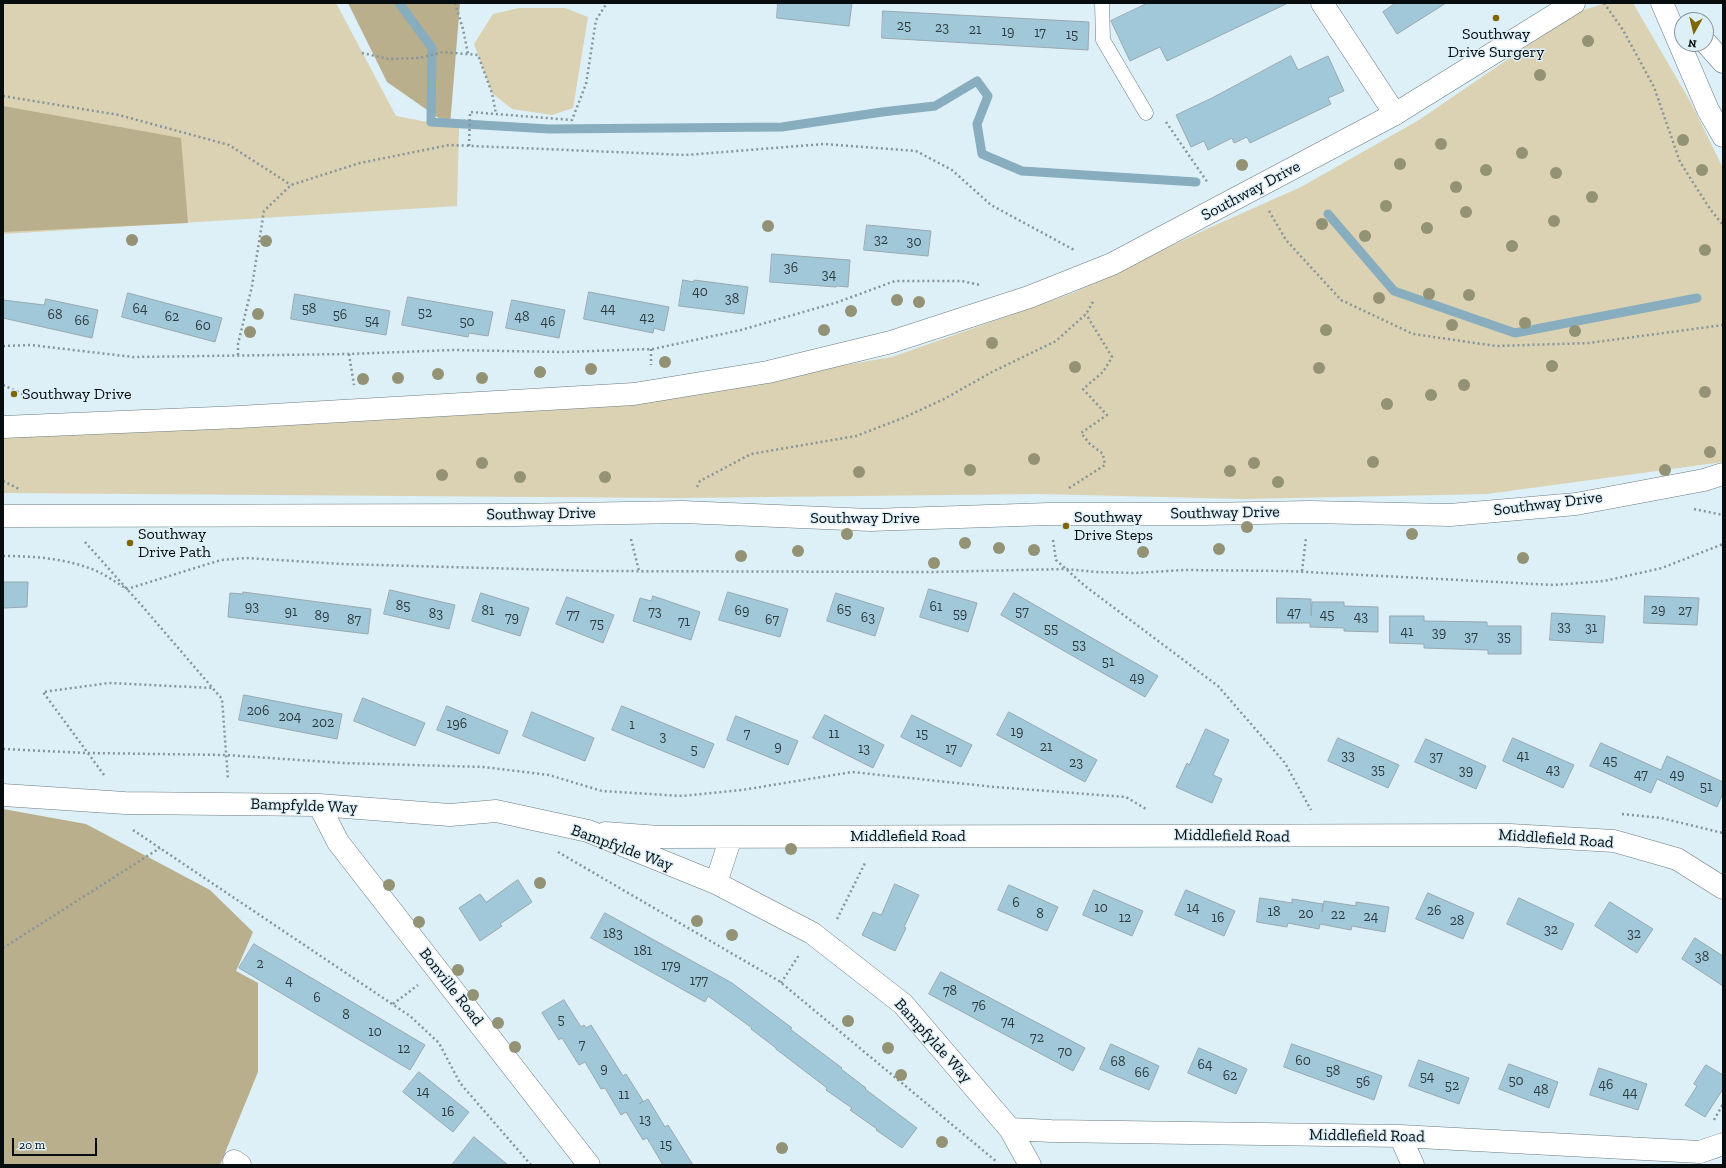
<!DOCTYPE html>
<html>
<head>
<meta charset="utf-8">
<style>
	body { margin:0 }
	#map { position:relative; width:1726px; height:1168px; overflow:hidden; background:#ddeff7; font-family:"Zilla Slab",serif }
	canvas { display:block }
	.frame { position:absolute; inset:0; border:4px solid #070c0f; pointer-events:none }
	.north { position:absolute; left:1674px; top:12px; width:40px; height:40px; box-sizing:border-box; background:#ddeff7; border:1px solid #87949a; border-radius:50%; rotate:188deg; font-size:11px; font-weight:700; line-height:16px; text-align:center; color:#070c0f }
	.north::after { content:''; display:block; margin:auto; width:14px; height:18px; background:#7e6700; clip-path:polygon(50% 0,100% 100%,50% 72%,0 100%) }
	.scale { position:absolute; left:12px; top:1138px; width:85px; height:18px; box-sizing:border-box; border:2px solid #070c0f; border-top:0; padding-left:5px; font-size:12px; line-height:14px; white-space:nowrap; color:#070c0f; -webkit-text-stroke:3px #ddeff7; paint-order:stroke }
</style>
</head>
<body>
<div id="map">
<canvas width="1726" height="1168"></canvas>
<div class="frame"></div>
<div class="north">N</div>
<div class="scale">20 m</div>
</div>
<script>
const ctx = document.querySelector('canvas').getContext('2d');
ctx.lineJoin = 'round';
function paint(path, color) { ctx.fillStyle = color; ctx.fill(path, 'evenodd'); }
function trace(path, color, width, dash) { ctx.strokeStyle = color; ctx.lineWidth = width; ctx.lineCap = dash ? 'butt' : 'round'; ctx.setLineDash(dash || []); ctx.stroke(path); }
function drawText(font, color, halo, rows, align = 'center') {
  ctx.font = font + ' "Zilla Slab",serif'; ctx.lineWidth = 3; ctx.setLineDash([]); ctx.textBaseline = 'middle'; ctx.strokeStyle = halo; ctx.fillStyle = color; for (const [text, x, y, turn = 0] of rows) {
    ctx.save(); ctx.translate(x, y); ctx.rotate((+turn || 0) * Math.PI / 180); ctx.textAlign = isNaN(turn) ? turn : align; if (halo) ctx.strokeText(text, 0, 0); ctx.fillText(text, 0, 0); ctx.restore();
  }
}
const green = new Path2D(`
	M3 3H336L396 116 459 128 457 206 3 234Z
	M1606 3H1633L1690 101 1723 168V462L1487 494 1244 499 1039 494 677 498 3 493V430L634 401 892 357 1073 293 1209 228 1301 187 1419 120 1577 12Z
	M519 8H565L588 17 573 108 552 115 512 109 492 93 474 44 493 14Z`);
const forest = new Path2D(`
	M348 3H460L450 126 387 82Z
	M3 106 181 138 188 223 3 232Z
	M3 809 86 824 210 890 253 932 236 971 258 983V1072L220 1165H3Z`);
const stream = new Path2D(`
	M399 3 432 48 431 122 549 129 782 127 882 112 935 106 977 81 988 96 977 124 982 154 1022 171 1196 182
	M1328 214 1394 291 1515 333 1697 298`);
const building = new Path2D(`
	M778 3H852L849 26 777 18Z
	M1148 3H1288L1167 61 1160 47 1130 61 1111 21Z
	M1396 3H1446L1397 34 1383 12Z
	M883 11 1089 22 1088 50 882 38Z
	M1291 56 1298 70 1328 56 1344 91 1328 98 1331 104 1250 143 1247 137 1234 143 1232 138 1208 150 1204 141 1191 147 1176 115 1212 98Z
	M867 225 931 231 928 256 864 250Z
	M772 254 850 260 848 287 837 286 836 287 770 282Z
	M683 280 694 282V280L748 287 744 314 679 306Z
	M589 292 669 307 664 331 654 328 653 333 584 319Z
	M128 293 222 318 215 342 122 317Z
	M295 294 390 311 386 335 291 319Z
	M408 297 493 312 488 336 469 333 468 337 402 325Z
	M46 299 98 310 92 338 3 318V300L44 305Z
	M512 300 565 310 559 338 506 328Z
	M3 582H28L27 607 3 608Z
	M929 589 977 603 968 632 920 617Z
	M390 590 455 605 449 629 384 614Z
	M243 592 371 609 368 634 228 617 230 593 243 594Z
	M728 592 788 609 780 637 719 620Z
	M481 593 529 608 520 636 472 621Z
	M836 593 884 608 875 636 827 621Z
	M1014 593 1158 676 1145 697 1001 615Z
	M653 596 700 612 691 640 633 621 640 598 651 601Z
	M1645 596 1699 598 1697 625 1644 623Z
	M567 597 614 615 603 643 556 624Z
	M1277 598 1311 599V616L1312 602H1344V606L1378 607V632L1344 631V628L1310 627V623H1277Z
	M1552 613 1605 616 1603 643 1550 640Z
	M1390 616H1424V621L1487 622V626H1521V654H1488V650L1424 648V644L1390 643Z
	M244 695 342 714 337 739 239 720Z
	M363 698 425 723 415 746 354 721Z
	M447 706 508 731 499 754 437 730Z
	M622 706 714 744 704 768 612 730Z
	M532 712 594 738 585 761 523 736Z
	M1009 712 1097 760 1085 782 997 735Z
	M825 715 884 745 873 768 813 738Z
	M912 715 972 745 961 767 901 737Z
	M736 716 798 741 788 765 727 740Z
	M1206 729 1229 740 1213 775 1222 779 1212 803 1176 787 1187 763 1189 765Z
	M1338 738 1399 765 1388 788 1328 761Z
	M1513 738 1574 765 1563 788 1503 761Z
	M1426 739 1486 766 1476 789 1415 762Z
	M1601 743 1661 770 1667 756 1723 782V793L1717 807 1657 779 1651 793 1590 766Z
	M518 880 532 902 500 924 502 926 480 941 459 908 480 894 486 902Z
	M895 884 919 895 904 927 906 928 895 951 862 935 873 912 881 915Z
	M1009 885 1058 907 1047 931 998 910Z
	M1094 890 1143 911 1132 936 1083 915Z
	M1186 890 1235 911 1224 936 1175 915Z
	M1428 893 1474 913 1463 939 1416 919Z
	M1260 898 1292 903V899L1323 904 1322 912 1324 901 1356 906V902L1389 907 1385 932 1352 926 1351 930 1320 924 1319 929 1288 923 1287 927 1257 922Z
	M1519 898 1574 924 1562 950 1507 924Z
	M1610 902 1653 929 1637 953 1595 926Z
	M605 913 732 983 792 1028 790 1029 842 1068 841 1069 866 1088 865 1089 917 1128 902 1148 876 1130 877 1129 850 1110 852 1108 826 1090 827 1088 776 1049V1048L751 1029 752 1028 708 996 705 1002 591 938Z
	M1695 938 1723 956V986L1682 959Z
	M254 944 425 1045 410 1070 239 968Z
	M941 972 1085 1048 1073 1071 929 994Z
	M564 1000 581 1027 584 1025 586 1028 591 1025 623 1076 626 1074 643 1101 639 1104 648 1099 665 1127 668 1125 693 1165H663L647 1138 643 1140 626 1112 621 1115 605 1088 601 1089 585 1062 579 1065 562 1038 559 1040 542 1013Z
	M1111 1044 1159 1066 1149 1090 1100 1069Z
	M1292 1044 1382 1076 1374 1100 1284 1067Z
	M1199 1048 1247 1069 1236 1094 1188 1073Z
	M1419 1060 1469 1078 1459 1104 1409 1086Z
	M1509 1064 1558 1082 1549 1108 1499 1089Z
	M1706 1065 1723 1075V1089L1705 1117 1685 1105 1697 1086 1694 1084Z
	M1599 1068 1647 1084 1638 1110 1590 1095Z
	M419 1072 469 1112 453 1132 403 1092Z
	M474 1137 508 1165H452Z`);
const path = new Path2D(`
	M455 3 463 29 468 54
	M1604 3 1623 30 1654 87 1680 162 1710 209 1723 225
	M362 53 389 59 420 58 443 52 478 55 492 93 496 114
	M3 96 119 115 229 145 291 185
	M1166 122 1208 183
	M469 146 470 112 572 120 586 84 596 20 607 3
	M1269 211 1286 240 1341 300 1413 334 1496 346 1589 343 1723 325
	M3 346 31 345 133 357 349 354 453 350 561 352 653 349 741 330 838 302 895 281H962L980 285
	M651 349V365
	M349 354 354 385
	M238 355V344L252 286 264 211 291 185 360 163 449 145 686 155 824 144 916 151 952 170 991 205 1076 251
	M3 385 33 399
	M3 481 19 489
	M697 487 700 481 751 454 856 436 903 418 944 399 992 372 1056 341 1086 314 1094 300
	M1069 488 1105 465 1103 454 1090 444 1081 433 1107 415 1083 389 1103 372 1112 357 1086 314
	M1694 509 1723 515
	M631 539 639 571
	M1053 540 1056 560 1085 586 1218 686 1285 763 1311 810
	M85 542 143 607 222 699 228 779
	M3 556C32 556 61 558 89 568 102 572 115 582 127 589L221 560 246 558 342 564 594 571 931 572 1066 569 1097 572 1136 573 1184 570 1287 571 1554 585 1604 581 1662 568 1723 544
	M1302 571 1306 538
	M3 749 87 753 226 755 343 763 484 767 549 775 602 791 682 796 742 790 852 772 995 787 1126 797 1146 809
	M104 775 43 692 109 683 213 688
	M1622 814 1661 818 1723 833
	M133 830 410 1016 439 1043 460 1083 531 1165
	M558 852 779 981 997 1162
	M837 919 865 863
	M3 948 160 848
	M781 983 799 955
	M393 1004 418 985
	M1714 1120 1723 1104`);
const lane = new Path2D(`
	M1102 3 1103 40 1146 113`);
const street = new Path2D(`
	M1322 3 1395 114
	M3 795 125 803 319 805 450 815 496 811 588 831 716 883 812 933 903 1004 1010 1129 1030 1165
	M319 805 338 842 589 1165
	M605 833 659 837 1510 835 1614 841 1677 859 1723 888
	M716 883 731 837
	M1010 1129 1051 1131 1400 1136 1700 1152 1723 1144
	M1400 1136 1413 1165
	M234 1161 240 1165`);
const secondary = new Path2D(`
	M1662 3 1708 110 1723 136
	M1706 43 1723 62
	M3 427 239 417 634 394 768 372 891 342 1029 297 1112 264 1395 114 1574 3
	M3 516 515 515 683 512 870 520 1049 514H1204L1309 512 1450 515 1576 504 1704 480 1723 474`);
const trees = [
	[1588,41],
	[1540,75],
	[1683,140],
	[1441,144],
	[1522,153],
	[1400,164],
	[1242,165],
	[1486,170],
	[1702,170],
	[1556,173],
	[1456,187],
	[1592,197],
	[1386,206],
	[1466,212],
	[1554,221],
	[1322,224],
	[768,226],
	[1427,228],
	[1365,236],
	[132,240],
	[266,241],
	[1512,246],
	[1705,250],
	[1429,294],
	[1469,295],
	[1379,298],
	[897,300],
	[919,302],
	[851,311],
	[258,314],
	[1525,323],
	[1452,325],
	[824,330],
	[1326,330],
	[1575,331],
	[250,332],
	[992,343],
	[665,362],
	[1552,366],
	[1075,367],
	[1319,368],
	[591,369],
	[540,372],
	[438,374],
	[398,378],
	[482,378],
	[363,379],
	[1464,385],
	[1705,392],
	[1431,395],
	[1387,404],
	[1710,452],
	[1034,459],
	[1373,462],
	[482,463],
	[1254,463],
	[970,470],
	[1665,470],
	[1230,471],
	[859,472],
	[442,475],
	[520,477],
	[605,477],
	[1278,482],
	[1247,527],
	[847,534],
	[1412,534],
	[965,543],
	[999,548],
	[1219,549],
	[1034,550],
	[798,551],
	[1143,552],
	[741,556],
	[1523,558],
	[934,563],
	[791,849],
	[540,883],
	[389,885],
	[697,921],
	[419,922],
	[732,935],
	[458,970],
	[473,995],
	[848,1021],
	[498,1023],
	[515,1047],
	[888,1048],
	[901,1075],
	[942,1142],
	[782,1148]
];
const markers = [
	[1496,18,4,"#7e6700"],
	[14,394,4,"#7e6700"],
	[1066,526,4,"#7e6700"],
	[130,543,4,"#7e6700"]
];
const numberNames = [
	["25",904,26],
	["23",942,28],
	["21",975,30],
	["19",1008,32],
	["17",1040,33],
	["15",1072,35],
	["32",881,240],
	["30",914,242],
	["36",791,268],
	["34",829,275],
	["40",700,292],
	["38",732,299],
	["64",140,309],
	["58",309,309],
	["44",608,309],
	["52",425,313],
	["68",55,315],
	["56",340,315],
	["62",172,317],
	["48",522,317],
	["42",647,318],
	["66",82,321],
	["54",372,321],
	["50",467,322],
	["46",548,322],
	["60",203,326],
	["85",403,606],
	["93",252,607],
	["61",936,607],
	["65",844,610],
	["29",1658,610],
	["81",488,611],
	["69",742,611],
	["27",1685,611],
	["91",291,612],
	["73",655,612],
	["57",1022,612],
	["47",1294,613],
	["83",436,614],
	["59",960,614],
	["77",573,615],
	["45",1327,615],
	["89",322,616],
	["43",1361,617],
	["79",512,618],
	["63",868,618],
	["87",354,620],
	["67",772,620],
	["71",684,622],
	["75",597,624],
	["33",1564,627],
	["31",1591,628],
	["55",1051,629],
	["41",1407,632],
	["39",1439,633],
	["37",1471,637],
	["35",1504,637],
	["53",1079,645],
	["51",1108,662],
	["49",1137,678],
	["206",258,711],
	["204",290,717],
	["202",323,723],
	["196",457,724],
	["1",632,725],
	["19",1017,732],
	["7",747,734],
	["11",834,734],
	["15",922,734],
	["3",663,737],
	["9",778,747],
	["21",1046,747],
	["13",864,749],
	["17",951,749],
	["5",694,750],
	["33",1348,756],
	["41",1523,756],
	["37",1436,757],
	["45",1610,761],
	["23",1076,763],
	["35",1378,770],
	["43",1553,770],
	["39",1466,771],
	["47",1641,775],
	["49",1677,775],
	["51",1706,787],
	["6",1016,903],
	["10",1101,908],
	["14",1193,908],
	["26",1434,911],
	["18",1274,912],
	["8",1040,914],
	["20",1306,914],
	["22",1338,915],
	["24",1371,917],
	["12",1125,918],
	["16",1218,918],
	["28",1457,921],
	["32",1551,930],
	["183",613,934],
	["32",1634,934],
	["181",643,951],
	["38",1702,957],
	["2",260,964],
	["179",671,966],
	["4",289,981],
	["177",699,981],
	["78",950,991],
	["6",317,998],
	["76",979,1006],
	["8",346,1015],
	["5",561,1020],
	["74",1008,1022],
	["10",375,1032],
	["72",1037,1038],
	["7",582,1045],
	["12",404,1049],
	["70",1065,1052],
	["60",1303,1061],
	["68",1118,1062],
	["64",1205,1065],
	["9",604,1069],
	["58",1333,1071],
	["66",1142,1073],
	["62",1230,1076],
	["54",1427,1077],
	["50",1516,1081],
	["56",1363,1082],
	["46",1606,1085],
	["52",1452,1086],
	["48",1541,1090],
	["14",423,1092],
	["44",1630,1093],
	["11",624,1095],
	["16",448,1112],
	["13",645,1120],
	["15",666,1145]
];
const poiNames = [
	["Southway",1496,34,"center"],
	["Drive Surgery",1496,52,"center"],
	["Southway Drive",22,394],
	["Southway",1074,517],
	["Drive Steps",1074,535],
	["Southway",138,534],
	["Drive Path",138,552]
];
const streetNames = [
	["Southway Drive",1251,191,-28],
	["Southway Drive",1548,504,-7],
	["Southway Drive",1225,513,-1],
	["Southway Drive",541,514,-1],
	["Southway Drive",865,518],
	["Bampfylde Way",304,806,2],
	["Middlefield Road",908,836],
	["Middlefield Road",1232,836,1],
	["Middlefield Road",1556,839,4],
	["Bampfylde Way",622,848,20],
	["Bonville Road",451,987,52],
	["Bampfylde Way",933,1041,48],
	["Middlefield Road",1367,1136,1]
];
paint(green, '#dad2b3');
paint(forest, '#b9af8d');
trace(stream, '#87adbe', 9);
paint(building, '#a1c8d8');
trace(building, '#98a8b0', 1);
trace(lane, '#6b7b82', 15);
trace(street, '#6b7b82', 23);
trace(secondary, '#6b7b82', 23);
trace(path, '#87949a', 2.5, [2, 3]);
trace(lane, '#fff', 14);
trace(street, '#fff', 22);
trace(secondary, '#fff', 22);
ctx.fillStyle = '#939274';
for (const [x, y] of trees) { ctx.beginPath(); ctx.arc(x, y, 6, 0, 2 * Math.PI); ctx.fill(); }
for (const [x, y, r, color] of markers) { const dot = new Path2D(); dot.arc(x, y, r, 0, 2 * Math.PI); ctx.fillStyle = color; ctx.fill(dot); trace(dot, '#ddeff7', 1.5); }
drawText('14px', '#2e3b41', null, numberNames);
drawText('16px', '#070c0f', '#ddeff7', poiNames, 'left');
drawText('16px', '#070c0f', '#ddeff7', streetNames);
</script>
</body>
</html>
